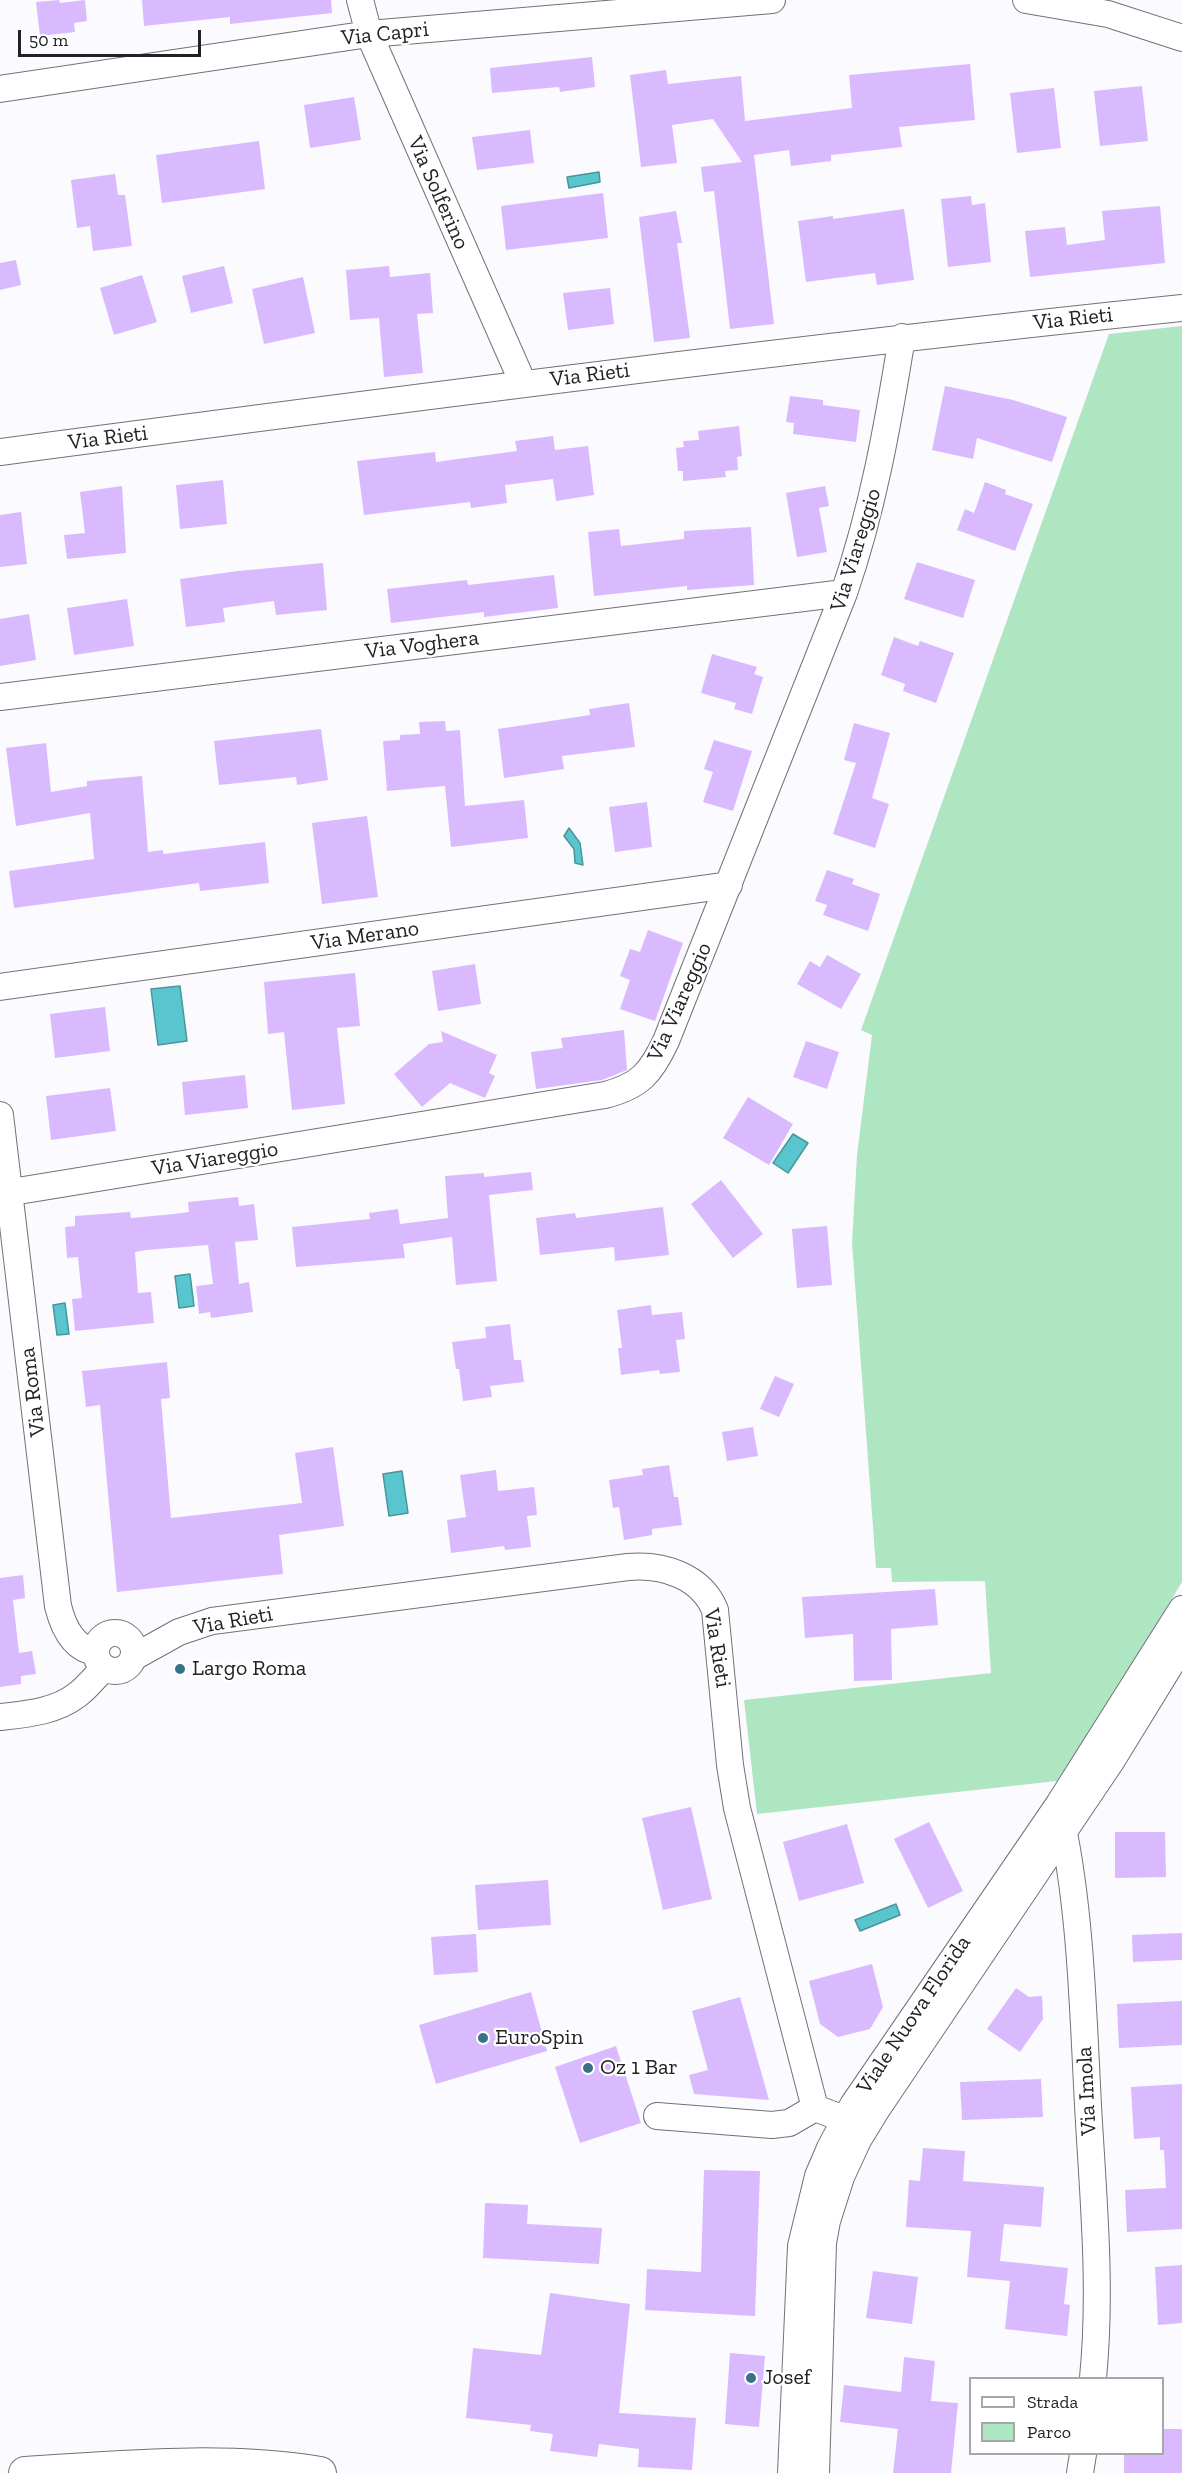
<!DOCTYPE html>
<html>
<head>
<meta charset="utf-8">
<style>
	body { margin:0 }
	#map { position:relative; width:1182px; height:2473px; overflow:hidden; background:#fbfaff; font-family:"Zilla Slab",serif }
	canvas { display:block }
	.legend { position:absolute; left:969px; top:2377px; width:195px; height:78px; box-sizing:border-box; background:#fff; border:2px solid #a7a7a7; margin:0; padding:8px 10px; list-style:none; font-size:18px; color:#222224 }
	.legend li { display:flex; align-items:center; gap:12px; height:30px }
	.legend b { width:30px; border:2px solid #a7a7a7 }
	.scale { position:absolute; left:18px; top:30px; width:183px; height:27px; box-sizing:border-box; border:3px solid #222224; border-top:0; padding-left:8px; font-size:18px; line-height:21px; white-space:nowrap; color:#222224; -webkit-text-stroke:4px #fff; paint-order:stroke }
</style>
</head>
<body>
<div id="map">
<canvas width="1182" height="2473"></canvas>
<ul class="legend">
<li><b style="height:8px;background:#fff"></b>Strada</li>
<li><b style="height:16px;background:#afe6c2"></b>Parco</li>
</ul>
<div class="scale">50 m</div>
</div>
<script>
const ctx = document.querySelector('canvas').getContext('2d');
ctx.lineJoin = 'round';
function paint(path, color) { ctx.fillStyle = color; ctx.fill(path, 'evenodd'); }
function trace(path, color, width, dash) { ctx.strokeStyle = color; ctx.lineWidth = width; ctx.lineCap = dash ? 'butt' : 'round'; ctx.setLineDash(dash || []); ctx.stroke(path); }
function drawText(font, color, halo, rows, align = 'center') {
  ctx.font = font + ' "Zilla Slab",serif'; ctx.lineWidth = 4.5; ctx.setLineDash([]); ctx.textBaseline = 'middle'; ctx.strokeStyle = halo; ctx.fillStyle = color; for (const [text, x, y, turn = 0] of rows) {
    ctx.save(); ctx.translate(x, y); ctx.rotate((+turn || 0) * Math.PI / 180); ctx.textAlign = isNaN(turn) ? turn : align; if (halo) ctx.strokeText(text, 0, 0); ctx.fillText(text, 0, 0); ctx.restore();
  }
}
const green = new Path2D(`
	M1182 326V1582L1123 1680 1057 1781 757 1814 744 1700 991 1673 985 1581 892 1582 891 1568H876L852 1243 857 1155 872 1035 861 1030 1109 334Z`);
const water = new Path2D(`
	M599 172 600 182 569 188 567 177Z
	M569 828 580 843 583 865 575 863 574 849 564 836Z
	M180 986 187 1041 158 1045 151 989Z
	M793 1134 808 1143 788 1173 773 1163Z
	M190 1274 194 1306 179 1308 175 1276Z
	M65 1303 69 1334 57 1335 53 1305Z
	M402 1471 408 1513 389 1516 383 1474Z
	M896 1904 900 1915 860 1931 855 1920Z`);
const building = new Path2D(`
	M59 0 60 3 85 0 87 21 74 23 75 32 40 36 36 2Z
	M142 0H331L332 13 230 24V17L144 26Z
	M592 57 595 87 560 92 559 87 492 93 490 68Z
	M970 64 975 120 899 127 902 147 831 155V161L791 166 789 150 754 155 774 324 730 329 714 191 704 192 701 167 742 162 713 119 672 125 677 163 641 167 630 75 666 70 668 84 741 76 745 121 852 108 849 75Z
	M1142 86 1148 141 1100 146 1094 91Z
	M1054 88 1061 148 1017 153 1010 93Z
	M354 97 361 140 310 148 304 105Z
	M530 130 534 163 477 170 472 137Z
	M259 141 265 189 162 203 156 155Z
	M115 174 118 195H125L132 246 93 251 90 226 77 228 71 180Z
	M603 193 608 238 506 250 501 206Z
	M971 196 972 205 985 203 991 262 948 267 941 199Z
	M1160 206 1165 263 1030 277 1025 231 1065 227 1067 245 1105 240 1102 211Z
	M904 209 914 280 877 285 875 273 806 282 798 221 833 216V219Z
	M676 211 682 243H677L690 338 654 342 639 217Z
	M16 260 21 285 0 290V263Z
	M224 266 233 303 191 313 182 276Z
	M389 266 390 277 430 273 433 313 417 314 423 373 384 377 379 318 350 320 346 270Z
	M142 275 157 322 114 335 100 288Z
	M303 277 315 333 264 344 252 289Z
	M610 288 614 324 568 330 563 293Z
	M945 386 1013 400 1067 417 1052 462 977 438 973 459 932 450Z
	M790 396 823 400V405L860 410 856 442 793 434 794 423 786 422Z
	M739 426 742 456 737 457 738 470 725 471 726 477 683 481V471H678L676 448 684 447 683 441 699 440 698 431Z
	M553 436 555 450 588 446 594 495 556 501 553 479 505 485 507 503 471 508 470 502 364 515 357 461 435 452 436 462 517 451 515 441Z
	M223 480 227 524 180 529 176 485Z
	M985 482 1006 490 1005 494 1033 504 1015 551 957 530 965 509 974 513Z
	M122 486 126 553 67 559 64 535 85 533 80 492Z
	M825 486 829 506 819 508 827 552 797 557 786 493Z
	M21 512 27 564 0 567V515Z
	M751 527 754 585 687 590V586L594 596 588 532 619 529 621 546 684 539V531Z
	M917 562 975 580 963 618 904 599Z
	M323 563 327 610 276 615 274 601 223 608 225 622 186 627 180 579 238 571Z
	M554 575 558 608 484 617V612L391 623 387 589 467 580 468 585Z
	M127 599 134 646 74 655 67 608Z
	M29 614 36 660 0 666V619Z
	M894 637 918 646 920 641 954 653 936 703 903 691 905 684 881 675Z
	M712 654 757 667 754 674 763 677 752 714 734 709 736 703 701 693Z
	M629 703 635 747 562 756 564 769 504 778 498 729 590 715 589 709Z
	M445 721 446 731 460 730 465 806 524 800 528 838 451 847 445 786 387 791 383 741 400 740V735L420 734 419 722Z
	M854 723 890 733 872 798 889 804 875 848 833 834 856 763 844 760Z
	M321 729 328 780 297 785 296 777 219 785 214 741Z
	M714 740 752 751 733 811 703 802 713 772 704 769Z
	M46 743 51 792 87 786V781L142 776 148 852 163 850V854L265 842 269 883 200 891 199 883 14 908 9 871 94 859 90 813 16 826 6 748Z
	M647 802 652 847 615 852 609 807Z
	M367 816 378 897 322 904 312 823Z
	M827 870 854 879 852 884 880 894 868 931 823 915 827 905 815 901Z
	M648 930 683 943 655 1021 620 1009 630 980 620 976 630 949 640 952Z
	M827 955 861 974 841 1009 797 984 810 961 820 967Z
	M475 964 481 1004 438 1011 432 971Z
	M355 973 360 1026 337 1028 345 1104 292 1110 284 1032 268 1034 264 982Z
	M105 1007 110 1051 55 1058 50 1014Z
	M624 1030 627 1070 602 1080 536 1089 531 1052 563 1048 561 1038Z
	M441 1031 497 1055 489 1073 495 1076 485 1098 450 1083 422 1107 394 1074 429 1044 443 1042Z
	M806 1041 839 1052 827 1089 793 1077Z
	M245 1075 248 1108 185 1115 182 1082Z
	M110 1088 116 1131 51 1140 46 1096Z
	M748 1097 793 1124 769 1165 723 1138Z
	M531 1172 533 1190 489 1195 497 1281 456 1285 452 1237 403 1244 405 1258 296 1267 292 1227 370 1219 369 1213 398 1209 400 1224 448 1218 445 1176 484 1173V1177Z
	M721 1180 763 1234 733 1258 691 1204Z
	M238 1197 239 1206 254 1204 258 1240 235 1242 239 1284 249 1282 253 1312 211 1318 210 1312 199 1314 196 1286 213 1284 208 1245 146 1250 135 1252 138 1293 151 1292 154 1323 75 1331 72 1299 82 1298 78 1257 67 1258 65 1227 75 1226V1216L130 1212 131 1218 174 1214 189 1212 188 1202Z
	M663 1207 669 1255 615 1261 614 1247 540 1255 536 1218 575 1213 576 1218Z
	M827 1226 832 1285 797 1288 792 1229Z
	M651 1305 652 1315 682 1312 685 1339 676 1340 680 1372 660 1374 659 1370 621 1375 618 1348H622L617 1310Z
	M510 1324 514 1360H521L524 1382 490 1386 492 1397 463 1401 459 1369H456L452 1342 486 1338 485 1327Z
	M167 1362 170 1398 161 1399 171 1518 302 1503 295 1453 333 1447 344 1526 279 1535 283 1574 117 1592 100 1405 86 1407 82 1371Z
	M775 1376 794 1384 779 1417 760 1409Z
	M753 1427 758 1456 727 1461 722 1432Z
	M669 1465 674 1497H678L682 1525 652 1529V1535L624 1540 619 1507 613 1508 609 1480 643 1475 642 1469Z
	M496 1470 498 1491 534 1487 537 1515 527 1516 531 1547 505 1550 504 1546 451 1553 447 1520 466 1517 460 1475Z
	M23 1575 25 1598 13 1600 19 1653 32 1651 36 1674 21 1676V1684L0 1687V1578Z
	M935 1589 938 1625 891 1629 892 1680 854 1681 853 1634 805 1638 802 1597Z
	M691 1807 712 1899 663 1910 642 1818Z
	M929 1822 963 1891 928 1908 894 1839Z
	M847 1824 864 1883 799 1901 783 1842Z
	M1115 1832H1165L1166 1877 1115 1878Z
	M548 1880 551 1925 478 1930 475 1885Z
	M1182 1933V1960L1133 1962 1132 1935Z
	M476 1934 478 1972 434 1975 431 1937Z
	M872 1964 883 2007 870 2029 838 2037 820 2024 809 1981Z
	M1016 1988 1029 1997 1042 1996 1043 2019 1020 2052 987 2029Z
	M531 1992 547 2051 436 2084 419 2025Z
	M740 1997 769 2100 694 2094 689 2075 708 2070 692 2011Z
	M1182 2001V2045L1119 2048 1117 2004Z
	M616 2046 641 2123 580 2143 555 2067Z
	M1041 2079 1043 2117 962 2120 960 2082Z
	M1182 2084V2229L1127 2232 1125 2190 1166 2188 1164 2150H1160V2137L1134 2139 1131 2087Z
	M923 2148 965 2151 963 2181 1044 2187 1041 2227 1004 2224 1000 2261 1068 2268 1064 2304 1070 2305 1067 2336 1005 2329 1010 2281 967 2277 971 2231 906 2227 909 2180 920 2181Z
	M704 2170 760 2171 755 2316 645 2310 647 2269 701 2272Z
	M485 2203 528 2205 527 2224 602 2228 599 2264 483 2258Z
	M1182 2265V2323L1158 2325 1155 2267Z
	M873 2271 918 2277 912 2324 866 2318Z
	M550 2293 630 2304 619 2413 696 2418 692 2470 638 2467 639 2449 599 2444 597 2457 550 2451 553 2434 530 2431 531 2425 466 2418 473 2348 541 2355Z
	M730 2353 765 2356 759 2427 725 2424Z
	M904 2357 935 2361 931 2401 958 2403 951 2473H893L898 2429 840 2422 844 2385 901 2392Z
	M1162 2429H1182V2473H1124V2454H1162Z`);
const minor = new Path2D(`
	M360 0 369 34 523 383
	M1026 0 1108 14 1182 38
	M0 89 369 34 772 0
	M0 452C394 400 787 349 1182 308
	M0 697 844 593
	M0 987 729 885
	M0 1115 58 1606C63 1626 73 1649 96 1652
	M0 1194 605 1095C640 1086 651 1073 666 1041L844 593C873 509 888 424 902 337
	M96 1652a19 19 0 1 1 38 0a19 19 0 1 1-38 0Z
	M134 1657 179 1632 212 1621 628 1567C663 1564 701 1576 715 1610L730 1765 737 1808 815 2108 844 2119
	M0 1717C26 1714 55 1712 77 1695 87 1688 95 1677 104 1668
	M1062 1823C1081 1915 1083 2011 1088 2105 1093 2196 1102 2287 1093 2378
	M657 2116 772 2125 789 2123 815 2108
	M791 2473 801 2246 818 2176 830 2148 853 2105 1059 1804 1182 1609
	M816 2473 823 2243 827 2221 841 2177 858 2140 877 2109 1112 1760 1182 1646
	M1080 2473 1083 2454`);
const major = new Path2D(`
	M25 2473C123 2467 223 2457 320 2473`);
const markers = [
	[180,1669,6,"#37718a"],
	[483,2038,6,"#37718a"],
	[588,2068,6,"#37718a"],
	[751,2378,6,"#37718a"]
];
const streetNames = [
	["Via Capri",385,34,-6],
	["Via Solferino",438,193,66],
	["Via Rieti",1073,319,-6],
	["Via Rieti",590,375,-7],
	["Via Rieti",108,438,-7],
	["Via Viareggio",856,550,-73],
	["Via Voghera",422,645,-7],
	["Via Merano",365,936,-8],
	["Via Viareggio",680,1002,-66],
	["Via Viareggio",215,1159,-9],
	["Via Roma",33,1392,-97],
	["Via Rieti",233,1621,-10],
	["Via Rieti",717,1648,81],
	["Viale Nuova Florida",914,2015,-56],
	["Via Imola",1087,2091,-93]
];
const poiNames = [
	["Largo Roma",192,1669],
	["EuroSpin",495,2038],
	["Oz 1 Bar",600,2068],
	["Josef",763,2378]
];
paint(green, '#afe6c2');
paint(water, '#59c6cf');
trace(water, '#48959c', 1.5);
paint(building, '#dabaff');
trace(minor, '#727176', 28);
trace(major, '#727176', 34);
trace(minor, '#fff', 26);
trace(major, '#fff', 32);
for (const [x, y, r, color] of markers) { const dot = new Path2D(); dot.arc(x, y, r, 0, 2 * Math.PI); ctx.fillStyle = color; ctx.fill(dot); trace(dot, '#fff', 2); }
drawText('22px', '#222224', '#fff', streetNames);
drawText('22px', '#222224', '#fff', poiNames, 'left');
</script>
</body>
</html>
